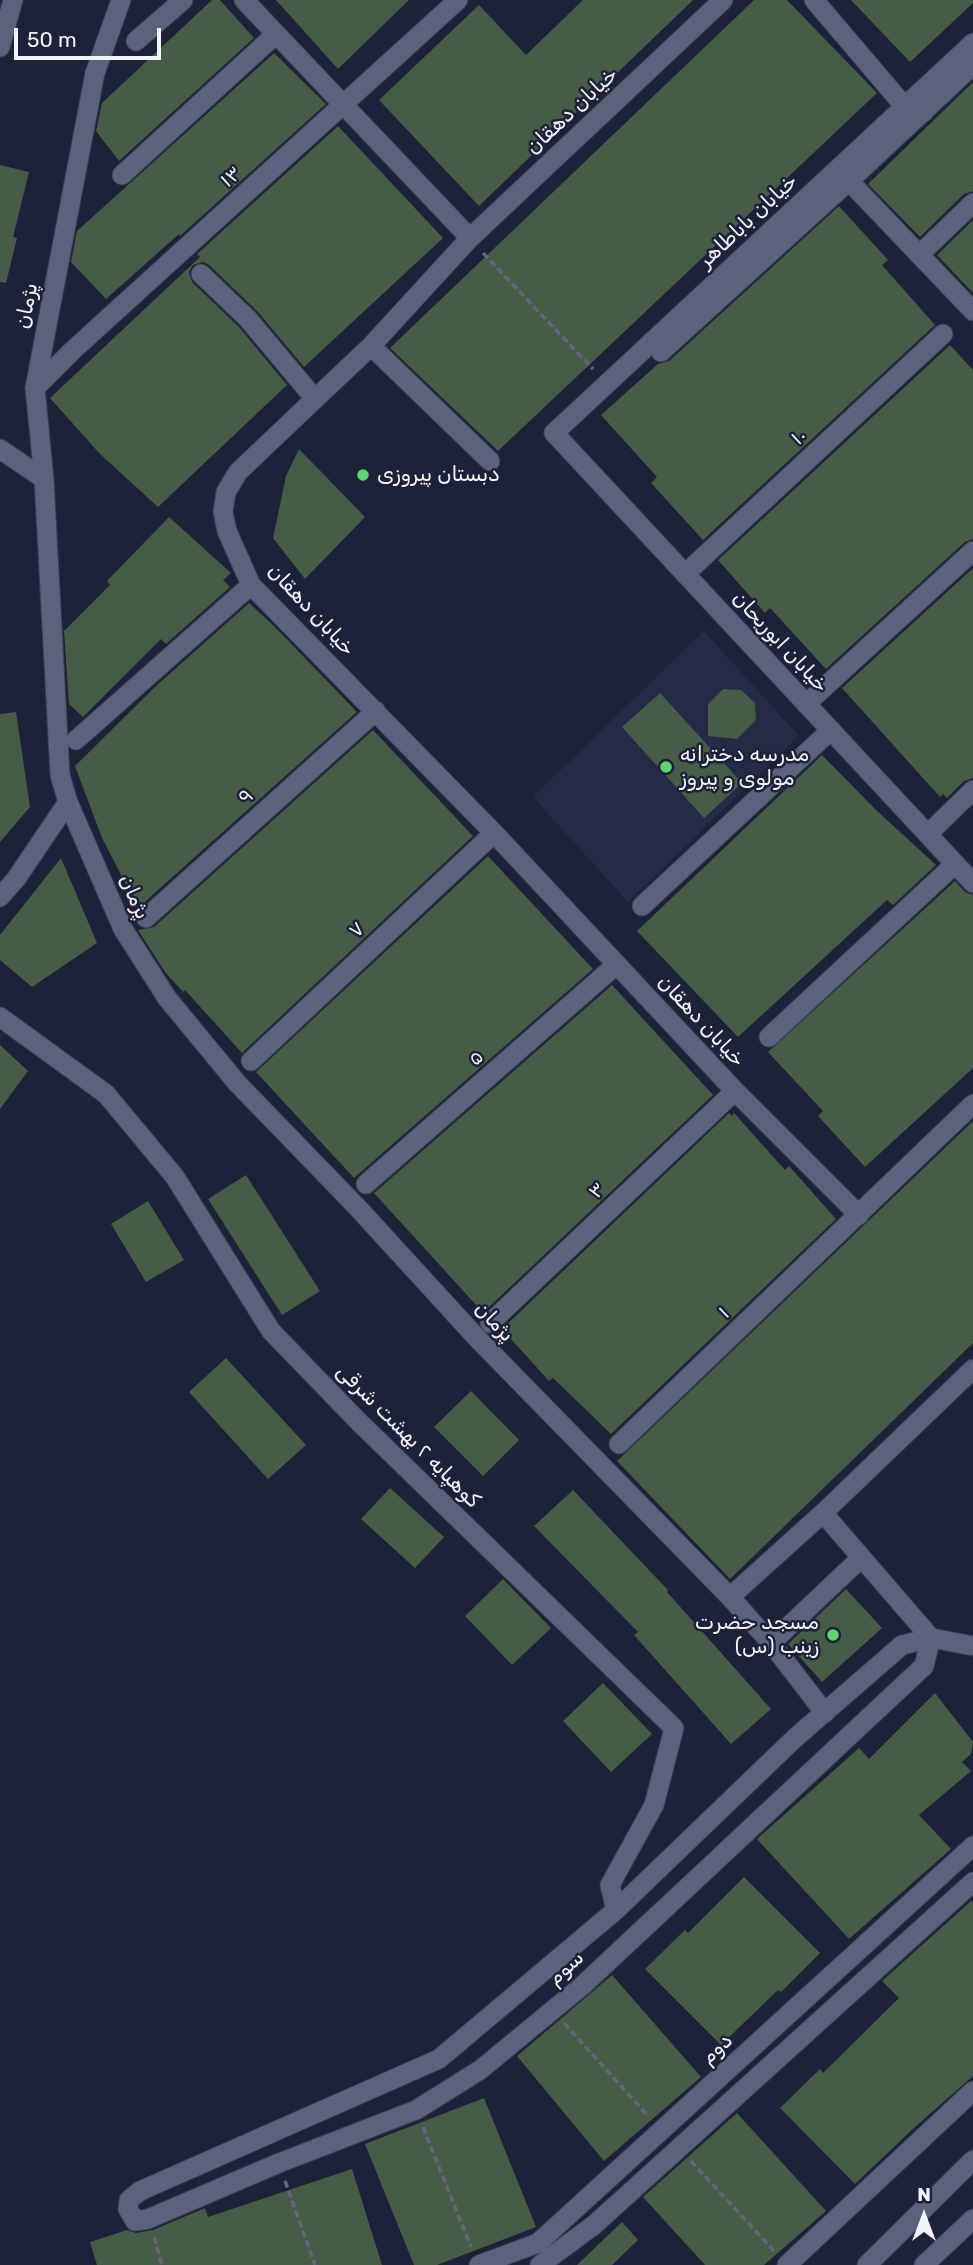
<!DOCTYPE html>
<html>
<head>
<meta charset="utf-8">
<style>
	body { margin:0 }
	#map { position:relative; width:973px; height:2265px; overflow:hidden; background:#1d2239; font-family:Rubik,sans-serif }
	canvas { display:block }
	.north { position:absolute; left:889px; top:2181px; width:70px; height:70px; -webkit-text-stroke:5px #1d2239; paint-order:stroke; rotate:0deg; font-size:19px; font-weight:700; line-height:28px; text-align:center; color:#f1f3fd }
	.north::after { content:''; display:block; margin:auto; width:24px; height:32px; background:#f1f3fd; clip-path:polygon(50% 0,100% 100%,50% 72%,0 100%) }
	.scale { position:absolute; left:14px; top:28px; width:147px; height:32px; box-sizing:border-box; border:4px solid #f1f3fd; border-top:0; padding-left:9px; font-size:21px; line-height:24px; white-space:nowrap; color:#f1f3fd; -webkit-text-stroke:5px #1d2239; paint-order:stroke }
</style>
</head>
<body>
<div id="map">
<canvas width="973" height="2265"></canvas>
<div class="north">N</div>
<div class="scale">50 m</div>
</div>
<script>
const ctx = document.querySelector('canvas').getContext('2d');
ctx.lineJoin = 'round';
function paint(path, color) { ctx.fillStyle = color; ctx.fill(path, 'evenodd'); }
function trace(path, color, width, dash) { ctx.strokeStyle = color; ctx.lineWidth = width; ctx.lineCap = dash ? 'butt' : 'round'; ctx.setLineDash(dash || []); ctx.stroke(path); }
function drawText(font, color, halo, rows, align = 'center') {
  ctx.font = font + ' Rubik,"Noto Sans Arabic",sans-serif'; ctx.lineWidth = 5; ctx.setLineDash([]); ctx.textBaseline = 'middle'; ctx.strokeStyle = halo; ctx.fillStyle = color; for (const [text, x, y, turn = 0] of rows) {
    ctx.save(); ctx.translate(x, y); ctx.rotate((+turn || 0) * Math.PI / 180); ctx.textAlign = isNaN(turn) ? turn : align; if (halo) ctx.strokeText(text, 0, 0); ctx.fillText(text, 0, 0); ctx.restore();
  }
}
const built = new Path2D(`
	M704 631 799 736 628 902 533 797Z`);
const building = new Path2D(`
	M212 0H220L254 38 119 161 96 131 102 103Z
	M276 0H409L338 69Z
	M583 0H693L479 206 379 100 479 5 526 55Z
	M754 0H787L877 93 498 451 390 348Z
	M851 0H973V3L910 62Z
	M274 53 326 104 180 236 179 234 106 299 71 262 77 231Z
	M973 82V191L964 194 920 237 868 184Z
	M338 126 443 238 304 367 257 311 209 265 203 262 193 265 189 272 192 282 239 327 287 385 158 507 99 453 50 398 200 257 197 254Z
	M0 165 29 172 13 237 17 238 6 283 0 282Z
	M839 206 888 260 882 265 935 325 703 540 651 483 657 477 601 415 658 364 669 361Z
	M973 220V293L937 255Z
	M950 345 973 370V539L965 542 826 669 770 608 765 613 718 560Z
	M299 449 365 517 305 579 273 538 286 476Z
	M169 517 231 573 223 580 230 587 166 644 161 639 83 717 69 704 64 631 110 585 107 581Z
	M973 568V778L964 781 947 798 943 794 940 797 842 688Z
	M249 603 274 626 357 712 138 908 102 838 75 766 157 685Z
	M723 689 741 690 755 703 756 720 737 739 708 736V704Z
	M660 693 742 783 704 818 622 727Z
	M16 712 30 807 0 842V714Z
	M373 730 473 836 242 1053 185 990 183 992 165 972 138 930 154 927Z
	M822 755 875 809 936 865 893 905 887 900 738 1037 637 931Z
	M488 856 593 969 354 1178 256 1072Z
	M61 858 97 943 32 987 0 960V935Z
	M955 881 965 892 973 895V1068L865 1167 818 1116 823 1111 768 1052Z
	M612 985 713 1095 485 1311 480 1304 477 1306 374 1193Z
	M0 1045 28 1071 0 1109Z
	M729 1113 732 1116 734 1113 785 1170 789 1166 836 1219 611 1434 553 1378 549 1381 502 1329Z
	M973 1121V1343L730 1579 617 1461Z
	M246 1175 320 1291 282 1315 208 1199Z
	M148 1201 184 1260 146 1282 111 1224Z
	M226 1358 306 1445 268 1479 189 1392Z
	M471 1391 519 1440 483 1476 434 1427Z
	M390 1488 444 1537 415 1568 361 1519Z
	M573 1490 668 1590 667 1592 771 1709 731 1744 634 1635 638 1632 534 1526Z
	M503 1579 551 1628 512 1665 465 1616Z
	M846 1589 882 1628 822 1682 788 1644Z
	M603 1683 652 1734 611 1772 563 1721Z
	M935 1693 973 1742 971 1754 962 1762 971 1771 919 1815 951 1849 849 1939 757 1839 859 1748 869 1759Z
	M744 1877 820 1953 781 1992 778 1990 721 2045 645 1969 685 1930 688 1933Z
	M971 1901 973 1903V2076L915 2127 855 2184 780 2108 820 2069 823 2073 899 1998 882 1981Z
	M612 1975 701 2077 604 2161 517 2056Z
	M484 2098 536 2227 437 2265H414L365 2144Z
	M737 2113 826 2211 764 2265H705L643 2197Z
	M352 2169 382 2265H97L90 2242 127 2230 136 2233 153 2230 205 2208 208 2217Z
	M622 2222 638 2240 612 2265H577Z`);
const path = new Path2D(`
	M483 253 593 369
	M564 2023 648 2116
	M423 2127 471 2247
	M691 2161 774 2251
	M285 2181 315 2265
	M154 2237 162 2265`);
const minor = new Path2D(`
	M121 0 95 73 35 388 44 479 60 775 68 802 123 929 167 998 237 1083 358 1208 476 1337 730 1597 771 1643 825 1713
	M244 0 470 238
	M723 0 470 238 371 346 238 472 226 492 223 512 227 531 251 585 494 833 735 1091 859 1215
	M814 0 905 107
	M136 41 183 0
	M0 47 13 0
	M122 175 276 34
	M849 181 973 311
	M919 255 973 203
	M201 274 248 319 315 399
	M371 346 490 461
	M661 352 849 181 973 65
	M35 388 72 351 458 0
	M554 433 973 43
	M0 449 44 479
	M685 574 943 334
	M806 704 973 551
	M76 740 251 585
	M928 834 973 790
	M0 897 16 879 68 802
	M642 906 831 730
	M146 918 376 711
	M0 1017 106 1094 175 1177 271 1331 359 1422 674 1728 654 1805 610 1885 616 1910
	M769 1037 955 864
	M251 1061 494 833
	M366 1184 616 965
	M490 1323 735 1091
	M619 1444 973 1104
	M823 1513 931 1638
	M730 1597 823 1513 973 1369
	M771 1643 861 1558
	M787 2265 973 2091`);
const tertiary = new Path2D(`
	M905 107 924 112
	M931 1638 924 1666 582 1986 480 2070 416 2110 279 2163 148 2219 135 2221 128 2209 129 2200 140 2191 439 2059 616 1910 795 1738 902 1645 931 1638 973 1646
	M479 2265 538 2243 973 1846
	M540 2265 594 2225 973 1882`);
const secondary = new Path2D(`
	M554 433 973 883
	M867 2265 973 2160
	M924 2265 973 2219`);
const markers = [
	[363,475,7,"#5cd56d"],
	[666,767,7,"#5cd56d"],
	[833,1635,7,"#5cd56d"]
];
const streetNames = [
	["خیابان دهقان",572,111,-43],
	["۱۳",231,177,-42],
	["خیابان باباطاهر",748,221,-43],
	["پژمان",27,306,-79],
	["۱۰",799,437,-43],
	["خیابان دهقان",311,610,47],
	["خیابان ابوریحان",780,642,47],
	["۹",246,797,-42],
	["پژمان",134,897,66],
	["۷",357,930,-43],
	["خیابان دهقان",701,1021,47],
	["۵",476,1058,-41],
	["۳",597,1191,-43],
	["۱",724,1313,-44],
	["پژمان",494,1322,46],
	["کوهپایه ۲ بهشت شرقی",408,1436,45],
	["سوم",566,1968,-42],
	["دوم",717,2049,-42]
];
const poiNames = [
	["دبستان پیروزی",377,475],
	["مدرسه دخترانه",680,755],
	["مولوی و پیروز",680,779],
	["مسجد حضرت",819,1623,"right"],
	["زینب (س)",819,1647,"right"]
];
paint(built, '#252b47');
paint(building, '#465c47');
trace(minor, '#3b3e50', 21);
trace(tertiary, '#3b3e50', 21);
trace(secondary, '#3b3e50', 21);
trace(path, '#626679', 3.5, [7, 3.5]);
trace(minor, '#5b627c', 19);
trace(tertiary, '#5b627c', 19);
trace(secondary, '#5b627c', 19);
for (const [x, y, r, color] of markers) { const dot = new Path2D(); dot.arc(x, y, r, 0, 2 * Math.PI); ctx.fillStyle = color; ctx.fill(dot); trace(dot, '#1d2239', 2.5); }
drawText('21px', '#f1f3fd', '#1d2239', streetNames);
drawText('21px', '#f1f3fd', '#1d2239', poiNames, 'left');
</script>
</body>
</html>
